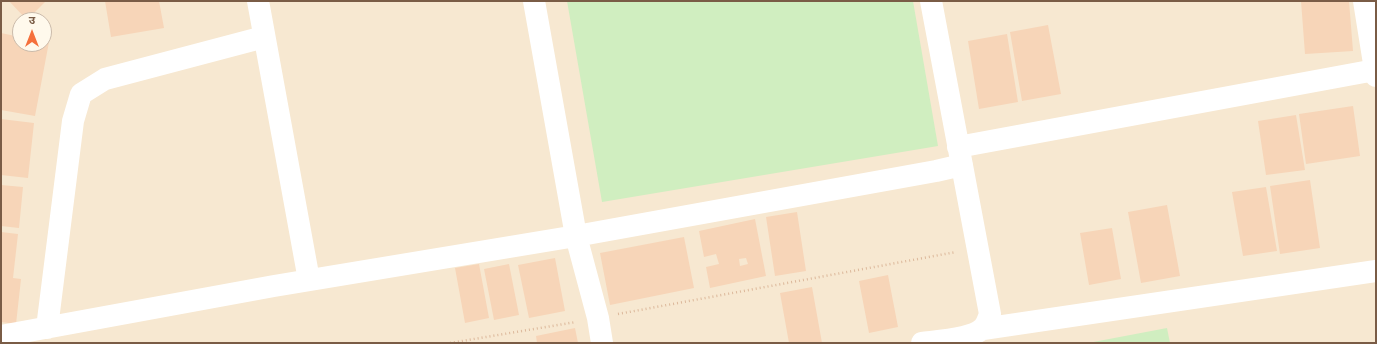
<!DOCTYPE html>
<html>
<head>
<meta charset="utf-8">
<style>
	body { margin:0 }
	#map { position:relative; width:1377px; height:344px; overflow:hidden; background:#fef6e3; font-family:"Nunito Sans","Noto Sans Devanagari",sans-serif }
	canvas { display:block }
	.frame { position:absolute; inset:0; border:2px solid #7a5c46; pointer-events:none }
	.north { position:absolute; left:12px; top:12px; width:40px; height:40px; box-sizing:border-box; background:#fff9ec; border:1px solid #cabaaa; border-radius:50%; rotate:0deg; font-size:11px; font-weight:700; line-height:16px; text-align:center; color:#7a5c46 }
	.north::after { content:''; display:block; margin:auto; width:14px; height:18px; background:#f5703c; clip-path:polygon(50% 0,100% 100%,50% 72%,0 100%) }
</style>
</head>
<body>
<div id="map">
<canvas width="1377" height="344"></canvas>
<div class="frame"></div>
<div class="north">उ</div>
</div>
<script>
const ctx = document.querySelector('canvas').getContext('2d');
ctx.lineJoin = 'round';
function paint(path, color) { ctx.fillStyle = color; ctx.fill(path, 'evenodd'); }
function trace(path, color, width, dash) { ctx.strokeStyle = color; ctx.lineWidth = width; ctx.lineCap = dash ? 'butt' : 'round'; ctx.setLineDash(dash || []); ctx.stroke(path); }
const residential = new Path2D(`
	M1 1H1376V343H1ZM20 20H44V44H20Z`);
const green = new Path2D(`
	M567 1H913L938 146 602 202Z
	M1167 328 1170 343H1088Z`);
const building = new Path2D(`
	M9 1H46L27 20Z
	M105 1H159L164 28 111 37Z
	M1301 1H1349L1353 51 1305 54Z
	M1048 25 1061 94 1022 101 1010 32Z
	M1 33 20 37V44L49 42 35 116 1 110Z
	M1007 34 1018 102 979 109 968 41Z
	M1353 106 1360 156 1306 164 1299 114Z
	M1296 115 1305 170 1266 175 1258 121Z
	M1 119 34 123 28 178 1 175Z
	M1310 180 1320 248 1280 254 1270 186Z
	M1 185 23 187 19 228 1 226Z
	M1266 187 1277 251 1243 256 1232 192Z
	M1167 205 1180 276 1141 283 1128 212Z
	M797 212 806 271 775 276 766 217Z
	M755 219 766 276 710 288 706 267 719 264 716 254 704 257 699 231ZM746 258 748 264 740 266 739 259Z
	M1112 228 1121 279 1089 285 1080 233Z
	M1 232 18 234 13 278 21 279 16 324 1 322Z
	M684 237 694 288 610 305 600 253Z
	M555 258 565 311 529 318 518 265Z
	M479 264 489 318 465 323 455 268Z
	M509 264 519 315 494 320 484 269Z
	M888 275 898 327 869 333 859 281Z
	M812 287 822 343H789L780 293Z
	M575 328 578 343H537L536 336Z`);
const path = new Path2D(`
	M618 314 956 252
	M450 343 576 322`);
const minor = new Path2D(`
	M258 1 309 280
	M534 1 576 236 598 318 602 343
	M1364 1 1376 76
	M958 147 1375 70
	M47 328 73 121 81 94 105 79 264 37
	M983 329 1376 271
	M1 336 274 286 576 236 936 171 962 165
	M922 343C937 341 973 339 983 328 987 324 988 319 990 314L931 1`);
paint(residential, '#f7e8d1');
paint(green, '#d0eec0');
paint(building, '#f7d5b8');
trace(path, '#dcb89b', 2.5, [1, 3]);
trace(minor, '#fff', 22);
</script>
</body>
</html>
